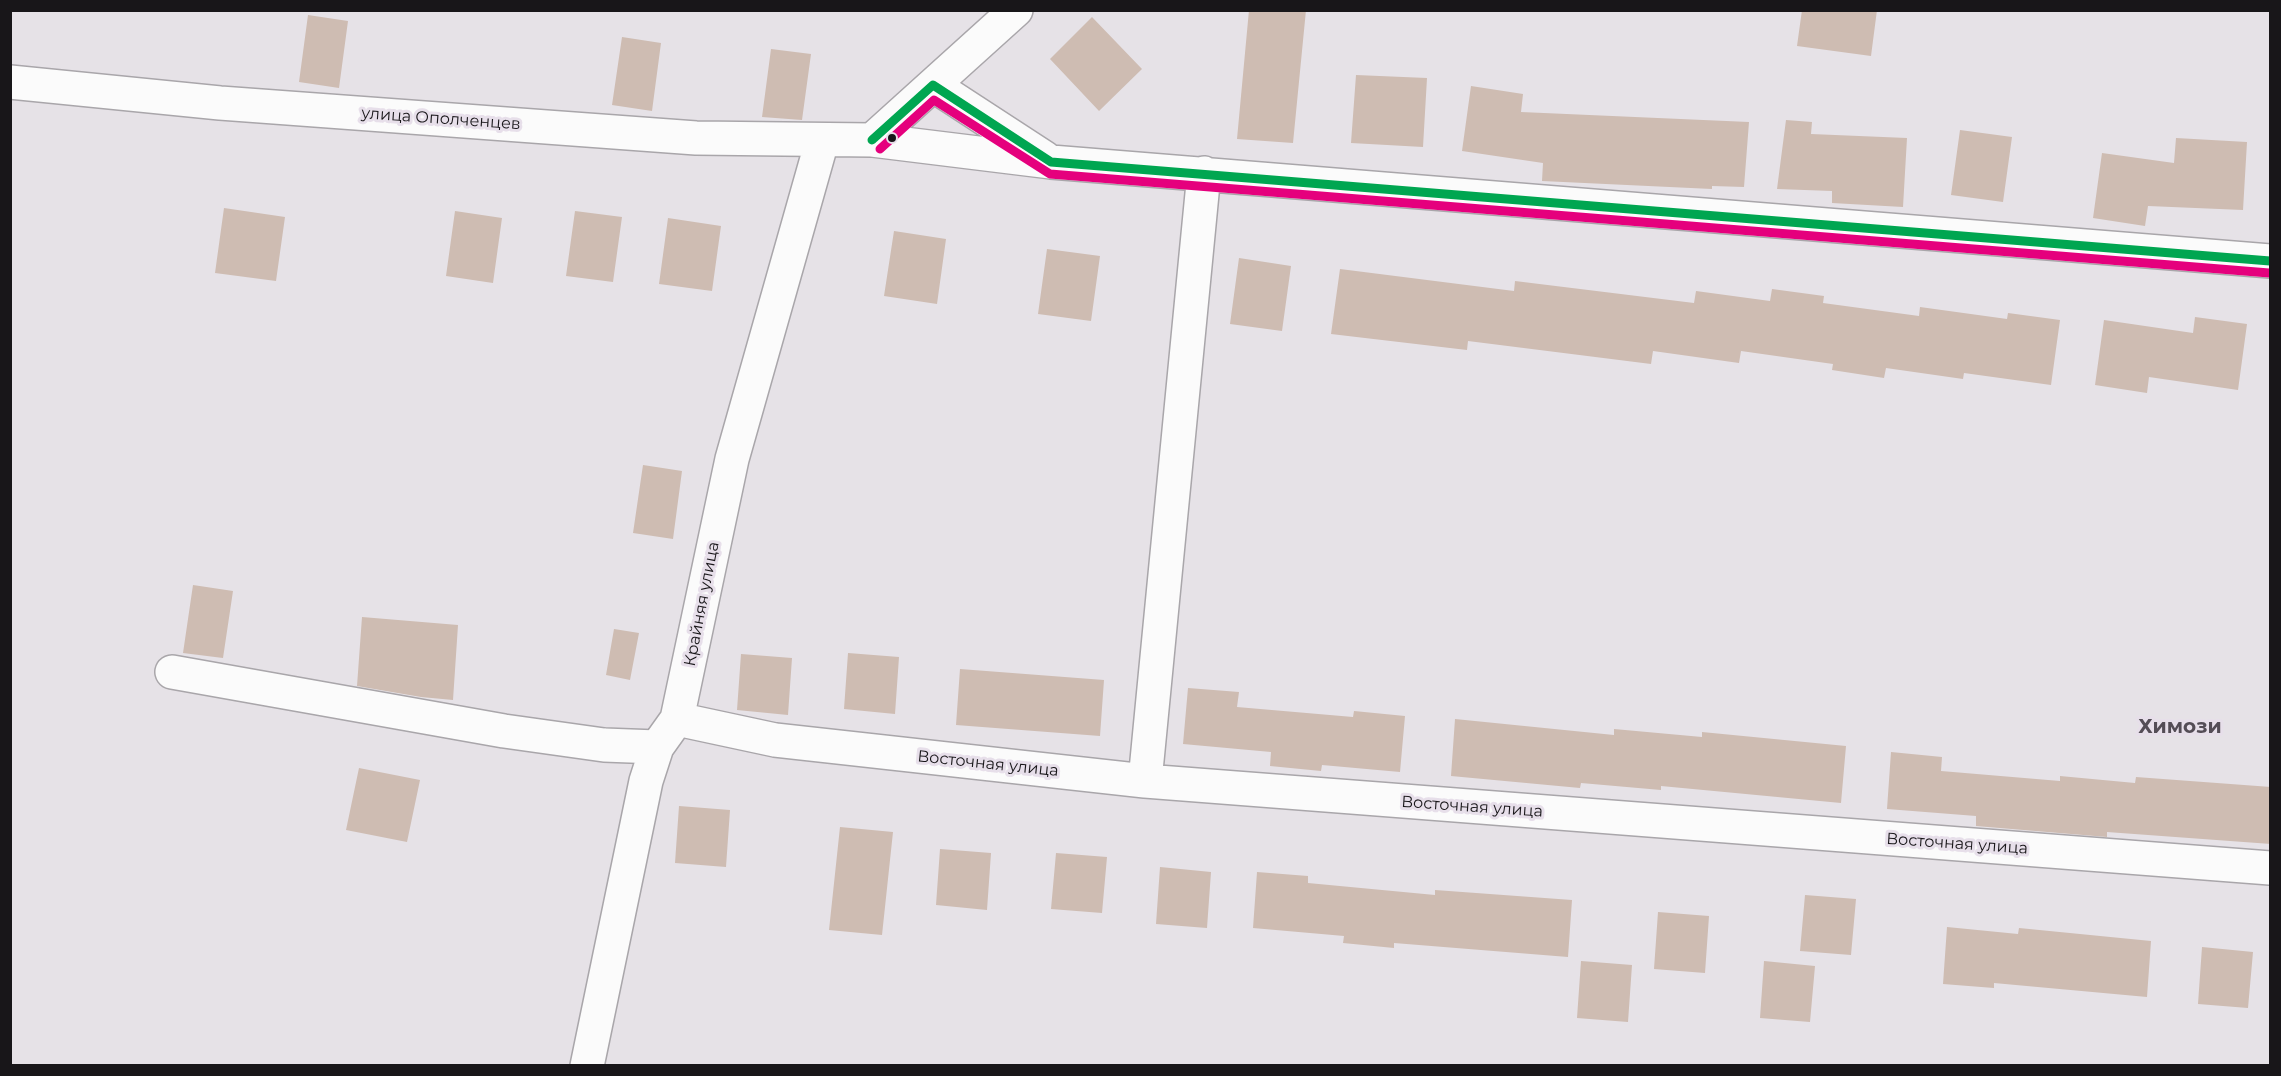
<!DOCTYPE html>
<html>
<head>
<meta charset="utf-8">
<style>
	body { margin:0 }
	#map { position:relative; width:2281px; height:1076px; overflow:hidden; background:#e6e2e7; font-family:Montserrat,sans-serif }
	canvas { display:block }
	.frame { position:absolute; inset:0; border:12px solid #181619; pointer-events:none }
</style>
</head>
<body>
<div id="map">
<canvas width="2281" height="1076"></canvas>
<div class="frame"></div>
</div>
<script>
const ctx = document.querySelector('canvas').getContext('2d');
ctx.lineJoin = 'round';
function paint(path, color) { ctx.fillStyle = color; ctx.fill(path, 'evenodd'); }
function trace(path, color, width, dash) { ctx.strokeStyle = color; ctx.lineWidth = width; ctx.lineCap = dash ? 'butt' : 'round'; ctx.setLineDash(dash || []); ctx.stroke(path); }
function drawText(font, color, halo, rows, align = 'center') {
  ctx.font = font + ' Montserrat,sans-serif'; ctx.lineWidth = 6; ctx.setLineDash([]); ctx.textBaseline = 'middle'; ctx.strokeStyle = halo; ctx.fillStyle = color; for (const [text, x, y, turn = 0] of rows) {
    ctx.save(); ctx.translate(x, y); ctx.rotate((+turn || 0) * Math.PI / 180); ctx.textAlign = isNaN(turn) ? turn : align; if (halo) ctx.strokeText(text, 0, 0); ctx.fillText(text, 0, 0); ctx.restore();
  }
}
const building = new Path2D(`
	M1249 10H1306L1293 143 1237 139Z
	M1802 10H1877L1871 56 1797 46Z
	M308 15 348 21 339 88 299 82Z
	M1092 17 1142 69 1099 111 1050 59Z
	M622 37 661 43 652 111 612 105Z
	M771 49 811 54 802 120 762 117Z
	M1356 75 1427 78 1423 147 1351 143Z
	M1471 86 1523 94 1521 112 1749 122 1744 187 1712 186V189L1542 181 1543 163 1462 151Z
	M1786 120 1812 122 1811 134 1907 138 1903 207 1832 203V191L1777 189Z
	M1960 130 2012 137 2003 202 1951 195Z
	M2176 138 2247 142 2243 210 2148 206 2145 226 2093 218 2102 153 2174 163Z
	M224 208 285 217 276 281 215 273Z
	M455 211 502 218 493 283 446 276Z
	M575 211 622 217 613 282 566 276Z
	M668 218 721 226 712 291 659 284Z
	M894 231 946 239 937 304 884 296Z
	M1047 249 1100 256 1091 321 1038 314Z
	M1239 258 1291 266 1282 331 1230 324Z
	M1340 269 1514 291 1515 281 1694 303 1696 291 1770 301 1772 289 1824 296 1823 303 1919 316 1920 307 2007 319 2008 313 2060 320 2051 385 1964 373 1963 379 1886 368 1884 378 1832 370 1833 364 1741 351 1739 363 1653 351 1651 364 1468 341 1467 350 1331 334Z
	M2195 317 2247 324 2238 390 2149 377 2147 393 2095 385 2104 320 2193 333Z
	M643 465 682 471 673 539 633 533Z
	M193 585 233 591 223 658 183 653Z
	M362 617 458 625 453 700 421 697 357 686Z
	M614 629 639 633 630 680 606 675Z
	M848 653 899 657 895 714 844 709Z
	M741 654 792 658 788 715 737 710Z
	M960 669 1104 680 1100 736 956 725Z
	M1188 688 1239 692 1237 707 1353 717 1354 711 1405 716 1400 772 1322 765 1321 771 1270 766 1271 752 1183 744Z
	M1455 719 1614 735V729L1702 737V732L1846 746 1841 803 1661 786V790L1581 783 1580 788 1451 776Z
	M1891 752 1942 757 1941 771 2060 781V776L2135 783 2136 777 2271 787V844L2107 832V837L1976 826V816L1887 809Z
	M359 768 420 780 407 842 346 830Z
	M679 806 730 810 726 867 675 863Z
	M840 827 893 832 882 935 829 930Z
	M940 849 991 853 987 910 936 905Z
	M1056 853 1107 857 1102 913 1051 909Z
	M1160 867 1211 872 1207 928 1156 924Z
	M1257 872 1308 876V883L1435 895V890L1572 900 1568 957 1394 943V948L1343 943 1344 936 1253 928Z
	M1805 895 1856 899 1851 955 1800 951Z
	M1658 912 1709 916 1705 973 1654 969Z
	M1947 927 2018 934 2019 928 2151 941 2147 997 1994 983V988L1943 984Z
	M2202 947 2253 952 2248 1008 2198 1004Z
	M1581 961 1632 965 1628 1022 1577 1018Z
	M1764 961 1815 966 1810 1022 1760 1018Z`);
const minor = new Path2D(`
	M10 82 220 103 696 138 872 140 1051 162 2270 261
	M933 85 1045 158
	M872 140 1016 10
	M172 672 504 731 604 745 657 747
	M677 719 775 740 1145 781 2270 868
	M1145 781 1204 173
	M587 1066 646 781 657 747 677 719 732 459 822 141`);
const bus1 = new Path2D(`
	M872 140 933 85 1051 162 2270 261`);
const bus2 = new Path2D(`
	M880 149 934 100 1050 174 2269 273`);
const markers = [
	[892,138,5,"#181619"]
];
const streetNames = [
	["улица Ополченцев",441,119,4],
	["Крайняя улица",702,604,-79],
	["Восточная улица",988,764,6],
	["Восточная улица",1472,807,4],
	["Восточная улица",1957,844,4]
];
const quarterNames = [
	["Химози",2180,727]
];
paint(building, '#cebcb2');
trace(minor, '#a9a6aa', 36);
trace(minor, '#fbfbfb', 33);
trace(bus1, '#00a651', 9);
trace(bus2, '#e5007d', 9);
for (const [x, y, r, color] of markers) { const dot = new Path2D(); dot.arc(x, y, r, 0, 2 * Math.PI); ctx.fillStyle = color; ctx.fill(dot); trace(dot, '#e7dfea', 2); }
drawText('16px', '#181619', '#e7dfea', streetNames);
drawText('bold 20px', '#544d56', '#e7dfea', quarterNames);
</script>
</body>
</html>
